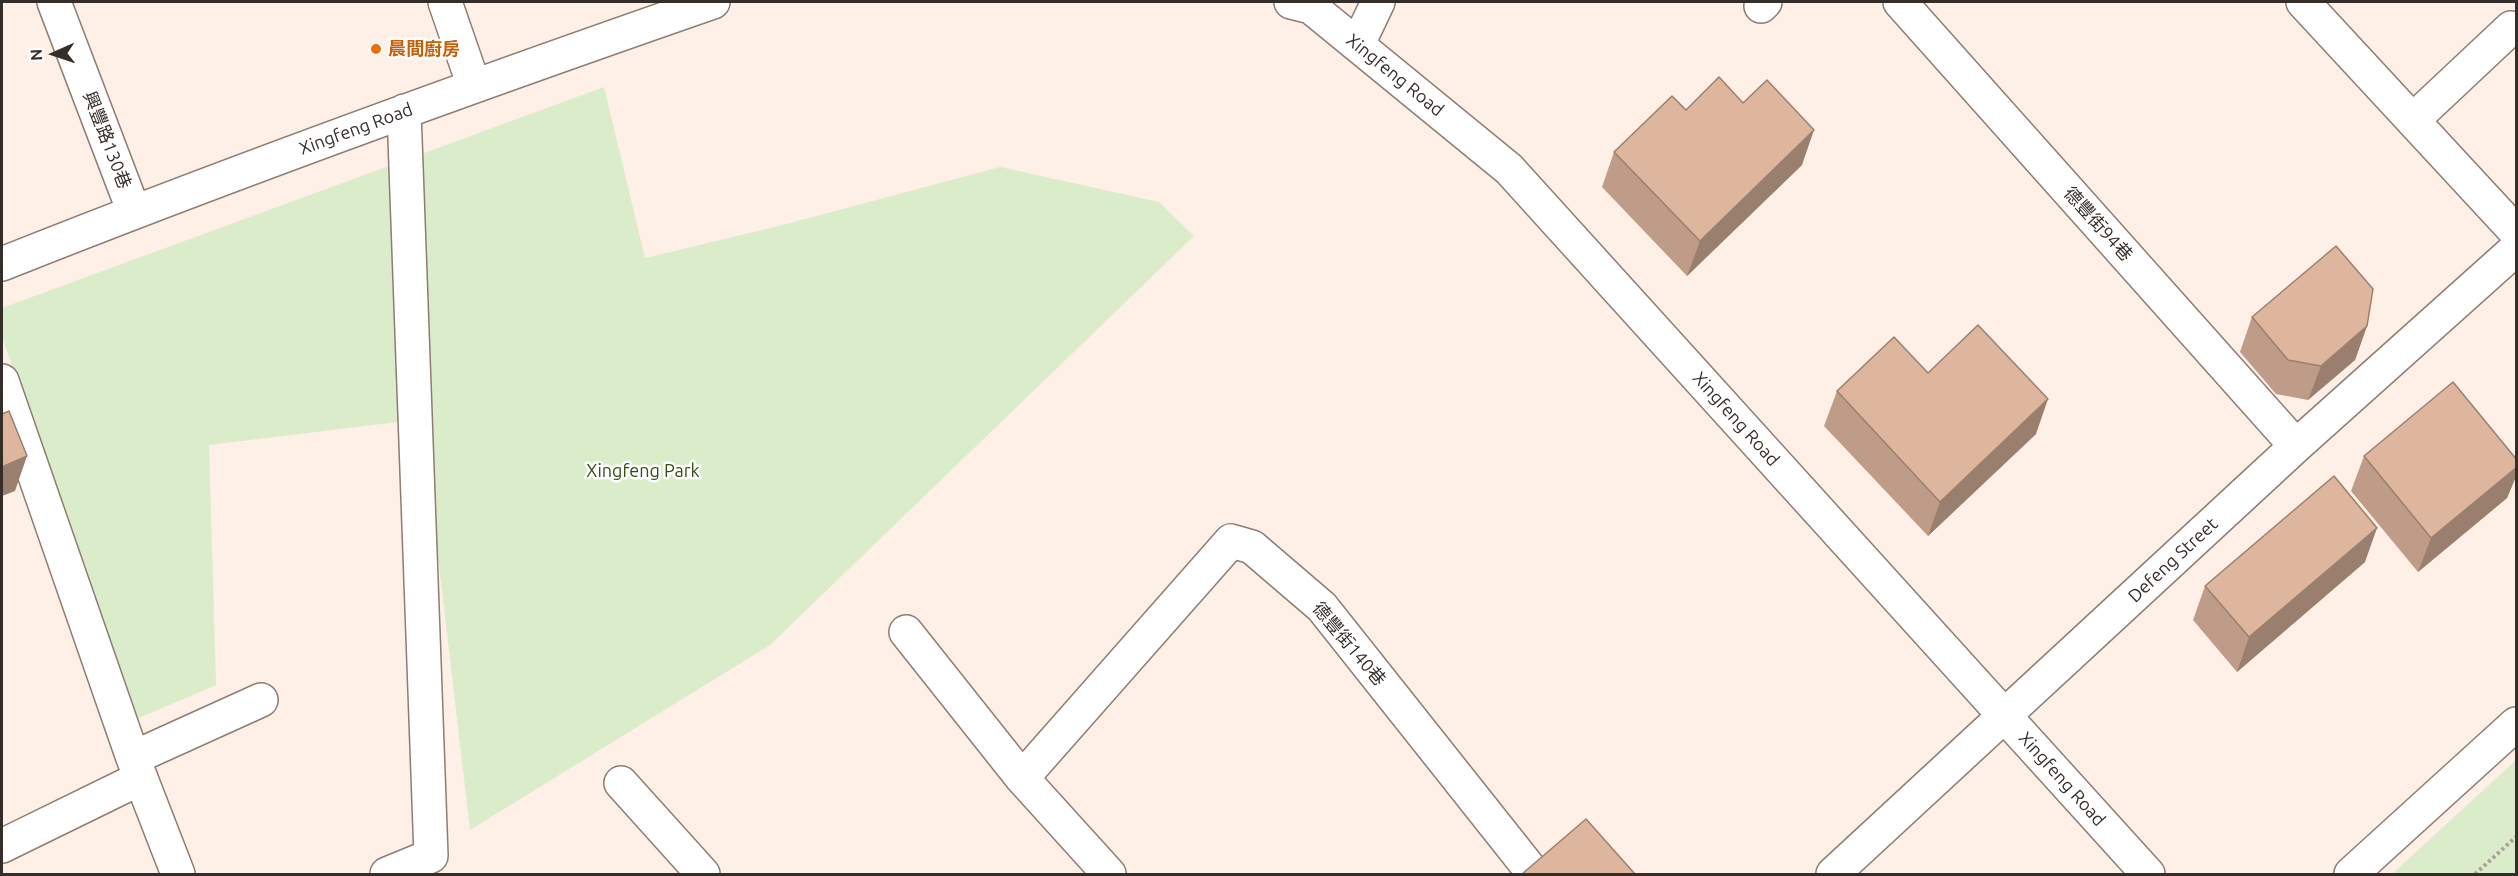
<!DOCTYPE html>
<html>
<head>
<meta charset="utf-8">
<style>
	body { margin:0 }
	#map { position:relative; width:2518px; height:876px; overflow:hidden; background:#feefe7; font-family:Ubuntu,sans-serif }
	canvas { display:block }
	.frame { position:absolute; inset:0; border:3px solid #342d29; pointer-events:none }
	.north { position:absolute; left:24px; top:24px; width:60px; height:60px; -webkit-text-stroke:4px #fff; paint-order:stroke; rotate:267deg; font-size:16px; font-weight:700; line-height:24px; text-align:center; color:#342d29 }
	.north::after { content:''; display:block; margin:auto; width:21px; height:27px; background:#342d29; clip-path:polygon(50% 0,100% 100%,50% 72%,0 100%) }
</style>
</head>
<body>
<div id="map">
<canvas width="2518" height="876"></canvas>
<div class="frame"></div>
<div class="north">N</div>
</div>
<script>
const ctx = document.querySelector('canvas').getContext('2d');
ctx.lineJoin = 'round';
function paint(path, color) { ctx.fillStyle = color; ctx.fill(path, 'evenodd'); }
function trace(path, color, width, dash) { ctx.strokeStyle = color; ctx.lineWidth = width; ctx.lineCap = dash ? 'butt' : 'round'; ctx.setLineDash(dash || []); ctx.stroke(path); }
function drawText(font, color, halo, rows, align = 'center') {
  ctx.font = font + ' Ubuntu,"Noto Sans TC",sans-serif'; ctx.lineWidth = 5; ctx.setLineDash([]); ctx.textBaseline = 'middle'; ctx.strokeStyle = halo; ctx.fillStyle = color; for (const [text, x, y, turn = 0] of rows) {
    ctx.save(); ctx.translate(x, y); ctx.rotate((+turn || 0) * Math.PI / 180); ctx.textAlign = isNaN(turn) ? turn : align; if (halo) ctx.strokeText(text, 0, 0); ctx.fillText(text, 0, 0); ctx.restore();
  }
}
const green = new Path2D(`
	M604 87 645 258 783 225 1000 167 1159 202 1194 236 770 645 470 830 422 419 209 445 216 685 134 720 2 336V308Z
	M2516 760V874H2392Z`);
const path = new Path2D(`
	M2475 874 2516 837`);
const minor = new Path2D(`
	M54 2 134 212
	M445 2 474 86
	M1291 2 1311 7 1509 169 2148 874
	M1900 2 2296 446
	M2303 2 2516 232
	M1761 6 1765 2
	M1358 44 1378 2
	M2413 120 2511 28
	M2 264C236 171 474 85 713 2
	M2 381 133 758 178 874
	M906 632 1022 778 1231 541 1252 547 1322 607 1534 874
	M133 758 261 700
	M1022 778 1109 874
	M621 783 703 874
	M2 846 141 778
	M387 874 431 856 404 111
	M1833 874 2296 446 2516 249
	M2351 874 2516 724`);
const wall = new Path2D(`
	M1686 110 1802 165 1687 276 1602 187 1614 152Z
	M2252 317 2367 326 2355 360 2308 400 2276 394 2240 352Z
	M1837 391 2036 434 1928 536 1824 426Z
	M2364 456 2517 460V474L2507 498 2418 572 2351 491Z
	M2365 562 2237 672 2193 620 2205 586Z`);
const shadedWall = new Path2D(`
	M1814 130 1802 165 1687 276 1700 241Z
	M2367 326 2355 360 2308 400 2321 366Z
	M2048 399 2036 434 1928 536 1940 502Z
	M27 456 15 491 2 496V467Z
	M2517 467V474L2507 498 2418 572 2431 538Z
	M2377 528 2365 562 2237 672 2249 637Z`);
const building = new Path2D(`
	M1719 77 1743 103 1767 80 1814 130 1700 241 1614 152 1672 96 1686 110Z
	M2336 246 2373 289 2367 326 2321 366 2288 360 2252 317Z
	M1978 325 2048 399 1940 502 1837 391 1894 337 1928 373Z
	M2453 382 2517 460V467L2431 538 2364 456Z
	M9 411 27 456 2 467V414Z
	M2334 476 2377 528 2249 637 2205 586Z
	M1586 819 1635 874H1522Z`);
const markers = [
	[376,49,6,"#e8710a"]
];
const foodNames = [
	["晨間廚房",388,49]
];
const streetNames = [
	["Xingfeng Road",1395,75,39],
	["Xingfeng Road",356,129,-20],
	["興豐路130巷",107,140,69],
	["德豐街94巷",2098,224,48],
	["Xingfeng Road",1736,419,48],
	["Defeng Street",2173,560,-43],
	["德豐街140巷",1349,644,50],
	["Xingfeng Road",2062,779,48]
];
const parkNames = [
	["Xingfeng Park",643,471]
];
paint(green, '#dbecca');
trace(minor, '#8d7d73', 36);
trace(path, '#aba099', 4, [3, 3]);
trace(minor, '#fff', 33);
paint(wall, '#bf9c87');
paint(shadedWall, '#9b7f6e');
paint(building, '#deb59d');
trace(building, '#9b7f6e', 1.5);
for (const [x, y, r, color] of markers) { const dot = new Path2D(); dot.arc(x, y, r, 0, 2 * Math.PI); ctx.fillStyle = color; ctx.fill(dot); trace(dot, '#fff', 2); }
drawText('bold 18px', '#c56008', '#fff', foodNames, 'left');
drawText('18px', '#342d29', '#fff', streetNames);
drawText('18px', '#354d13', '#fff', parkNames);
</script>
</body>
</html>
